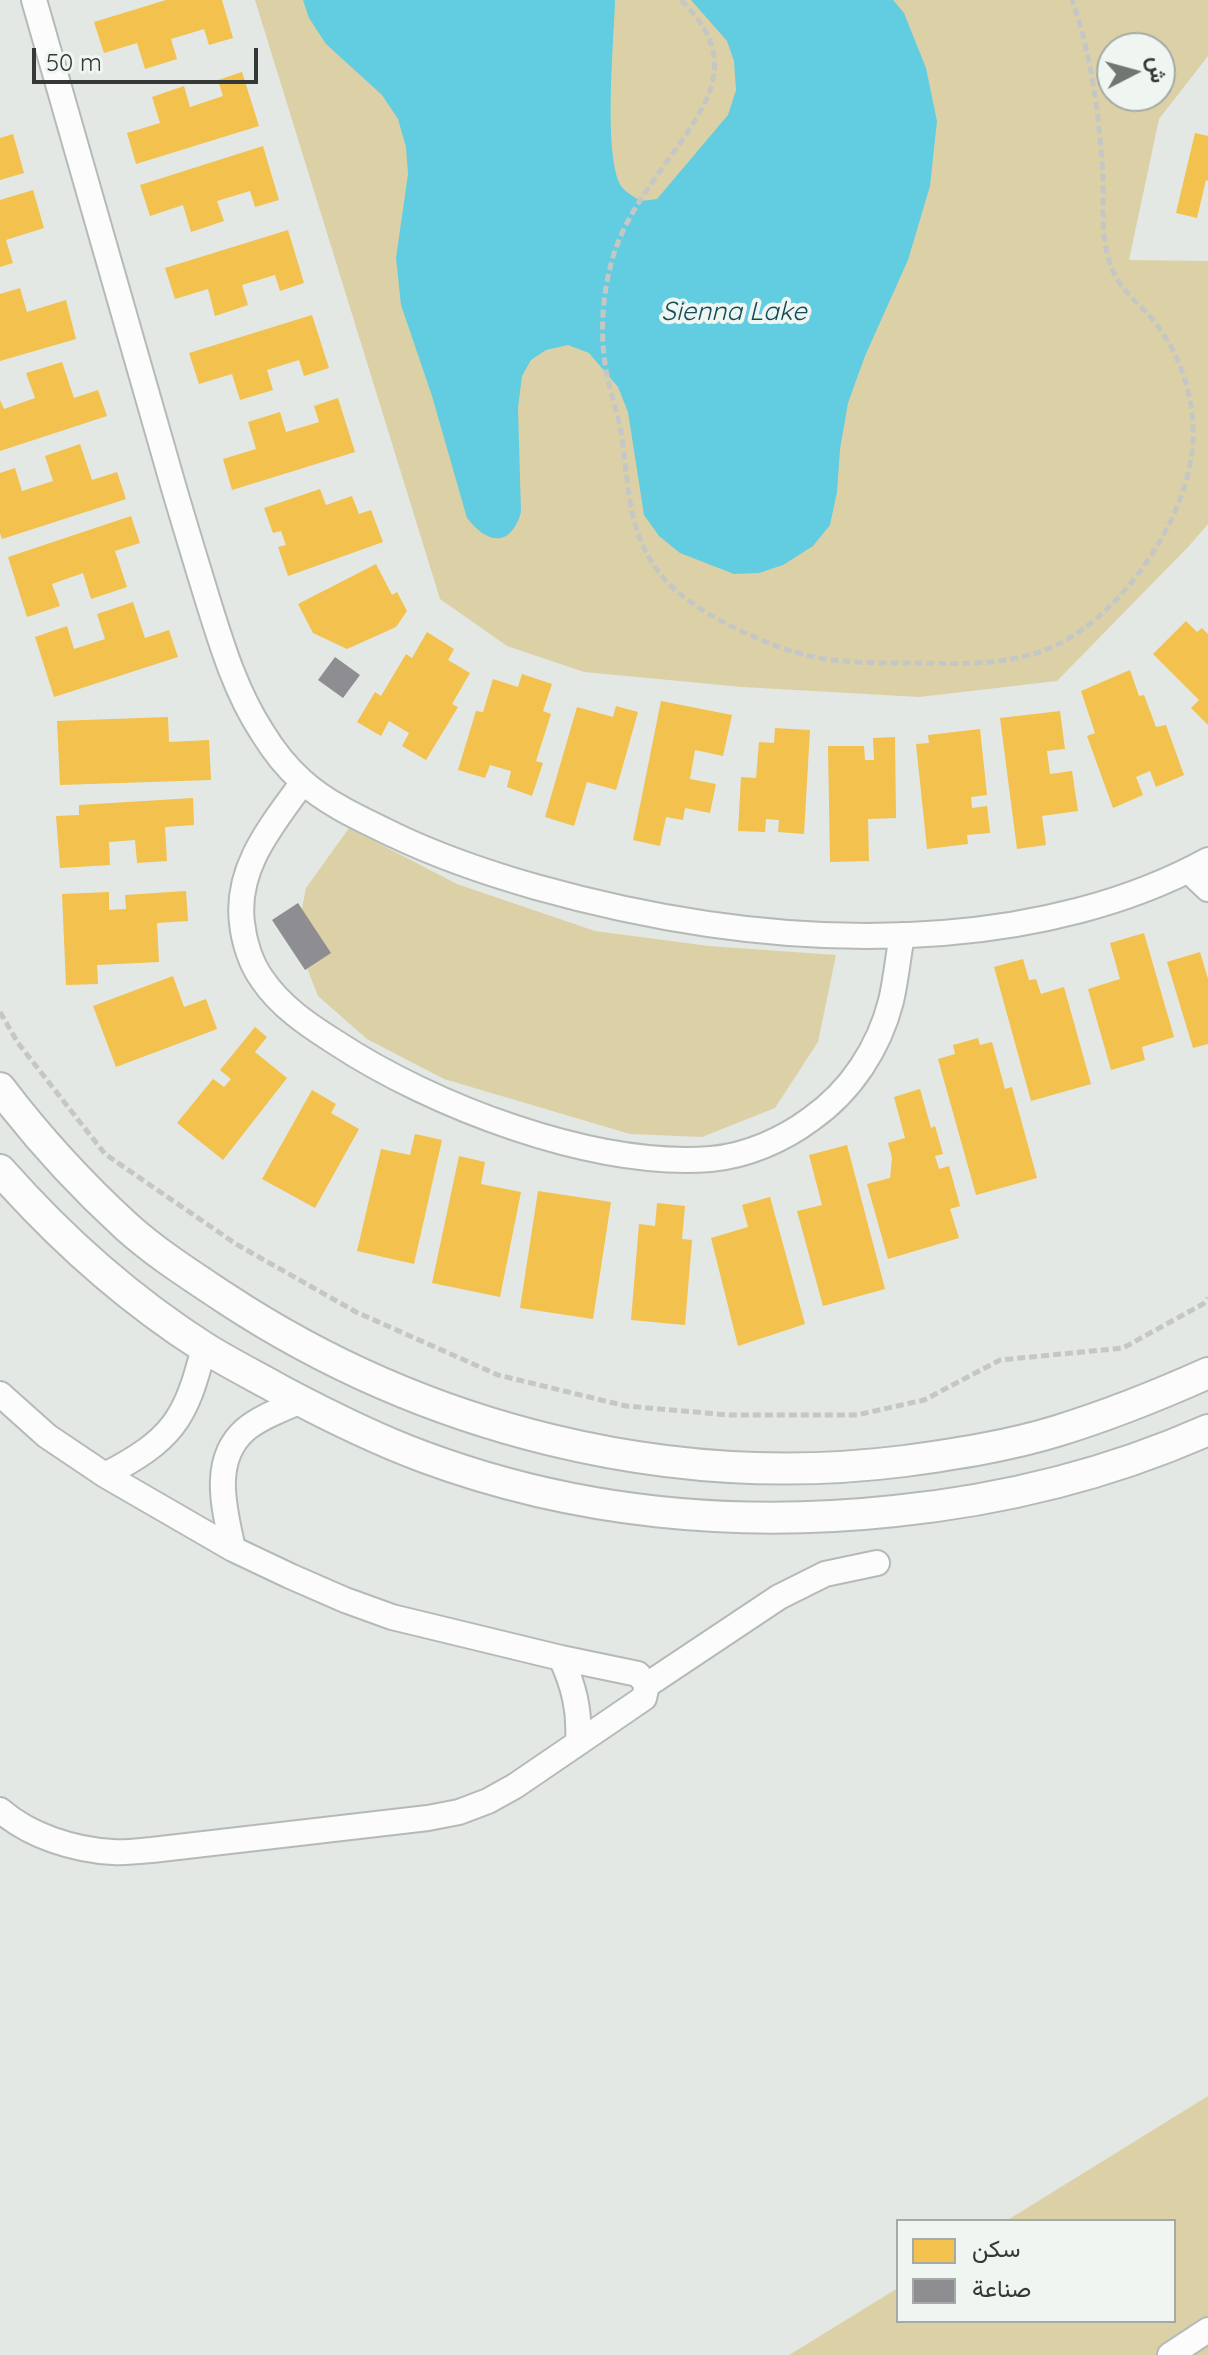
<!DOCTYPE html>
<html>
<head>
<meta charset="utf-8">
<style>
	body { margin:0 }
	#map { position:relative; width:1208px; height:2355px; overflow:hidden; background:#e3e8e4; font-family:Quicksand,Vazirmatn,sans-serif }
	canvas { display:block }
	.legend { position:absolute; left:896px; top:2219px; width:280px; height:104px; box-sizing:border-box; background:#eff6f1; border:2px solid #a5aaa6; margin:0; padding:10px 14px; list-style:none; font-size:24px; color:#353836 }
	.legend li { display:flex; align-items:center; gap:16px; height:40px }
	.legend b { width:40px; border:2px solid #a5aaa6 }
	.north { position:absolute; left:1096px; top:32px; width:80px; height:80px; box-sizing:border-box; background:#eff6f1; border:2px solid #a5aaa6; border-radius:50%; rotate:84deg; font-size:22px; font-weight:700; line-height:32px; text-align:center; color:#353836 }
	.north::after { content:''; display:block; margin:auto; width:28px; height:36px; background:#727673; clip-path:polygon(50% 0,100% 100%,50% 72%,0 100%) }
	.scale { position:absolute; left:32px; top:48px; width:226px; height:36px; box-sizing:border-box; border:4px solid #353836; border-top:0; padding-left:10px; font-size:24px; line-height:28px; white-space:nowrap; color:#353836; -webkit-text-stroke:6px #eff6f1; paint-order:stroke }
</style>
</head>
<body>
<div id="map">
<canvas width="1208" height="2355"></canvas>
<ul class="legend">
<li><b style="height:22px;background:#f2c14e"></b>سكن</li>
<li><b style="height:22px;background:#8d8d92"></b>صناعة</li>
</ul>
<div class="north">ش</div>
<div class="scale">50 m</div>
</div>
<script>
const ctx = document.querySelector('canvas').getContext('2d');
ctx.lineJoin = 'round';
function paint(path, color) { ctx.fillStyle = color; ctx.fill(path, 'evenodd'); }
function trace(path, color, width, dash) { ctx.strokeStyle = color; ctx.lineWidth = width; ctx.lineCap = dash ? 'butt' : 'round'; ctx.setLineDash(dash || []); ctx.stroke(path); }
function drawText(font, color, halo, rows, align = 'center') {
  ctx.font = font + ' Quicksand,sans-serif'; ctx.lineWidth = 8; ctx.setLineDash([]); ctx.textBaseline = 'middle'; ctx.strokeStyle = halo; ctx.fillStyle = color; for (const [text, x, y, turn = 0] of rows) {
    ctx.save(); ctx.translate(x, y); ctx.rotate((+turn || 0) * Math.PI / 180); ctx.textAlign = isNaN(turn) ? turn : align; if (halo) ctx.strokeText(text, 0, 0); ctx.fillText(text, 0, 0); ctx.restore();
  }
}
const green = new Path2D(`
	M255 0H1208V56L1159 119 1129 260 1208 261V524L1189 546 1057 681 919 697 742 687 584 672 507 646 440 599ZM1112 48H1160V96H1112Z
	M349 828 457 884 595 931 709 946 836 955 818 1042 775 1108 702 1137 630 1134 444 1079 367 1039 318 996 296 940 306 888Z
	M1208 2096V2355H789L898 2288V2321H1174V2221H1006Z`);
const water = new Path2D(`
	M303 0H615C614 40 603 155 621 186 625 192 634 197 641 201L657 199 728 115 736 90 734 61 727 41 691 0H893L904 13 926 68 937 121 930 186 908 260 865 356 848 403 840 449 837 492 830 525 813 546 783 565 759 573 734 574 680 553 659 536 644 515 628 412 618 387 589 353 568 345 546 350 531 360 522 376 518 408 521 512C511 548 487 544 467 518L432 396 401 305 396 258 408 174 406 147 398 119 382 95 326 44 309 18Z`);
const homes = new Path2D(`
	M166 0H222L233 38 209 45 204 29 171 39 177 59 145 69 137 43 104 53 94 22Z
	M242 72 259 126 136 164 127 133 160 123 152 97 184 86 190 107 223 96 218 80Z
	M1195 133 1208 136V181L1206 180 1197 218 1176 213Z
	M13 134 24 173 0 180V138Z
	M263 146 279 200 255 207 250 191 217 201 224 221 191 232 183 205 150 216 140 185Z
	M33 190 44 228 6 240 13 263 0 267V200Z
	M288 230 304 283 280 291 275 275 242 285 248 305 215 316 208 289 175 299 165 268Z
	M20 288 27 312 66 300 76 339 0 361V294Z
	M312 315 329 368 304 376 299 360 267 370 273 390 240 400 232 374 199 384 189 353Z
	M62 362 74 398 98 390 107 416 0 451V400L4 409 35 398 26 373Z
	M338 398 355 452 232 490 223 459 256 449 248 422 280 412 286 432 319 422 314 406Z
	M80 444 92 480 117 472 126 499 2 539 0 533V473L15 468 22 491 53 481 45 456Z
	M320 489 326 505 352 496 359 514 371 510 383 542 288 576 278 547 286 545 281 531 273 533 264 508Z
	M131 516 140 543 115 551 127 587 91 599 83 573 52 584 60 606 27 617 8 557Z
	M376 564 392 595 397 592 407 611 396 627 347 649 313 633 298 604Z
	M133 602 145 638 169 630 178 657 54 697 35 637 67 626 74 649 105 639 97 614Z
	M1186 621 1197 632 1202 628 1208 634V725L1191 708 1199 700 1153 654Z
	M427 632 454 649 448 660 470 673 452 704 458 707 426 760 402 746 409 733 389 721 381 736 357 722 375 692 381 696 406 654 412 658Z
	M1130 670 1139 696 1144 695 1156 727 1166 725 1184 775 1156 787 1150 771 1136 777 1143 795 1113 808 1087 736 1095 733 1081 691Z
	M522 674 552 684 543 711 551 714 536 761 543 763 532 796 507 787 511 771 490 765 485 778 458 770 476 711 483 712 493 679 518 687Z
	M661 701 732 715 723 756 695 750 690 779 716 784 710 813 685 808 683 820 666 817 660 846 633 840Z
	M616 706 638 712 616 790 587 782 574 826 545 817 577 707 613 717Z
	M1060 711 1065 749 1047 751 1050 774 1072 771 1078 811 1042 816 1046 845 1017 849 1000 718Z
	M168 717 169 742 209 740 211 780 60 785 57 721Z
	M775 728 810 730 804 834 778 832 779 820 766 819 765 832 738 831 741 777 756 778 759 742 774 743Z
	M980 729 987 795 971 797 972 808 987 806 990 833 967 835 968 844 927 849 916 744 929 743 928 735Z
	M895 737 896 818 868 819 869 861 830 862 828 746H864L865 760H874L873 738Z
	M193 798 194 825 165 827 167 861 137 863 135 840 109 842 110 865 60 868 56 816 79 815V805Z
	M186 891 188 921 157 923 159 962 97 965 98 984 66 985 62 894 109 892V910L126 909 125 895Z
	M1144 933 1174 1037 1142 1047 1145 1060 1111 1070 1088 989 1120 979 1110 943Z
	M1200 952 1208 979V1044L1193 1048 1167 962Z
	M1023 959 1029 980 1036 979 1041 994 1064 987 1091 1084 1031 1101 994 967Z
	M173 976 184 1007 206 999 217 1029 116 1067 93 1006Z
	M255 1027 267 1037 255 1052 287 1078 223 1160 177 1123 213 1079 224 1087 231 1079 220 1070Z
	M978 1038 980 1045 992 1042 1005 1089 1012 1087 1037 1178 976 1195 938 1059 955 1054 953 1045Z
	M920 1089 931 1128 935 1126 943 1154 935 1156 939 1169 949 1166 960 1206 950 1209 959 1238 888 1259 867 1184 890 1178 892 1158 888 1143 905 1138 894 1097Z
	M312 1090 336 1104 331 1113 359 1129 315 1208 262 1179Z
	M415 1134 442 1140 414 1264 357 1251 381 1149 410 1155Z
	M847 1145 885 1289 823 1306 797 1211 822 1205 809 1155Z
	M459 1156 485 1162 481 1184 521 1192 500 1297 432 1283Z
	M538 1191 611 1202 593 1319 520 1308Z
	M770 1197 805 1324 738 1346 711 1238 748 1227 742 1205Z
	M657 1203 685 1206 682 1239 692 1240 685 1325 631 1320 639 1224 655 1226Z`);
const industry = new Path2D(`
	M335 657 360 675 343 698 318 680Z
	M298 903 331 953 305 970 272 920Z`);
const path = new Path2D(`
	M681 0C740 59 711 99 671 156 647 189 621 224 611 264 602 299 600 334 606 370 610 393 619 415 622 439 630 494 627 536 666 581 682 598 703 611 723 622 752 637 782 650 814 657 849 664 886 663 921 663 965 664 1011 665 1052 647 1119 618 1184 524 1192 452 1198 403 1180 348 1146 312 1131 297 1117 285 1110 263 1100 236 1104 203 1103 175 1099 116 1092 56 1072 0
	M0 1012 18 1043 105 1154 236 1244 356 1312 498 1375 626 1406 729 1415H857L924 1400 1000 1360 1123 1348 1203 1304 1208 1298`);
const minor = new Path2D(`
	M34 0C79 154 123 309 167 464 180 510 194 555 208 601 222 646 236 692 262 732 273 750 286 767 302 781 327 804 363 820 394 835 440 857 487 873 536 887 668 924 806 944 943 933 1033 926 1128 904 1208 860
	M303 782C273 824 235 867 242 923 244 942 251 964 262 979 280 1006 308 1025 335 1042 432 1106 593 1168 711 1159 746 1156 783 1140 811 1119 851 1091 879 1048 891 1001 896 980 898 957 902 935
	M1189 871 1208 889
	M0 1394 47 1436 105 1475 233 1549 290 1576 345 1600 392 1617 561 1658 638 1674 647 1685 644 1698 515 1786 488 1801 459 1812 428 1818 152 1850C139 1851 126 1853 113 1852 74 1850 30 1836 0 1810
	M105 1475C172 1440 186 1420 204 1347
	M233 1549C225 1511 210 1461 245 1430 260 1417 283 1409 301 1401
	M561 1658C574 1686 580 1711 578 1741
	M647 1685 779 1597 825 1574 877 1563
	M1170 2355 1208 2330`);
const tertiary = new Path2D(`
	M0 1088C38 1138 80 1184 127 1227 157 1254 192 1276 225 1298 424 1429 668 1491 905 1461 956 1454 1008 1446 1057 1431 1109 1415 1159 1395 1208 1373
	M0 1170C60 1238 128 1299 205 1348 229 1363 255 1376 280 1390 327 1415 375 1439 424 1457 575 1513 736 1528 895 1511 1002 1500 1109 1474 1208 1430`);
const waterNames = [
	["Sienna Lake",734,312]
];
paint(green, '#dcd1a6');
paint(water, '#62cce0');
paint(homes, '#f2c14e');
paint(industry, '#8d8d92');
trace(minor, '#b6bab7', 28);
trace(tertiary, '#b6bab7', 34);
trace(path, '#c5c7c5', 5, [8, 4]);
trace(minor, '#fbfcfb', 24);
trace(tertiary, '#fbfcfb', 30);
drawText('italic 26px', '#104c59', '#eff6f1', waterNames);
</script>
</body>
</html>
